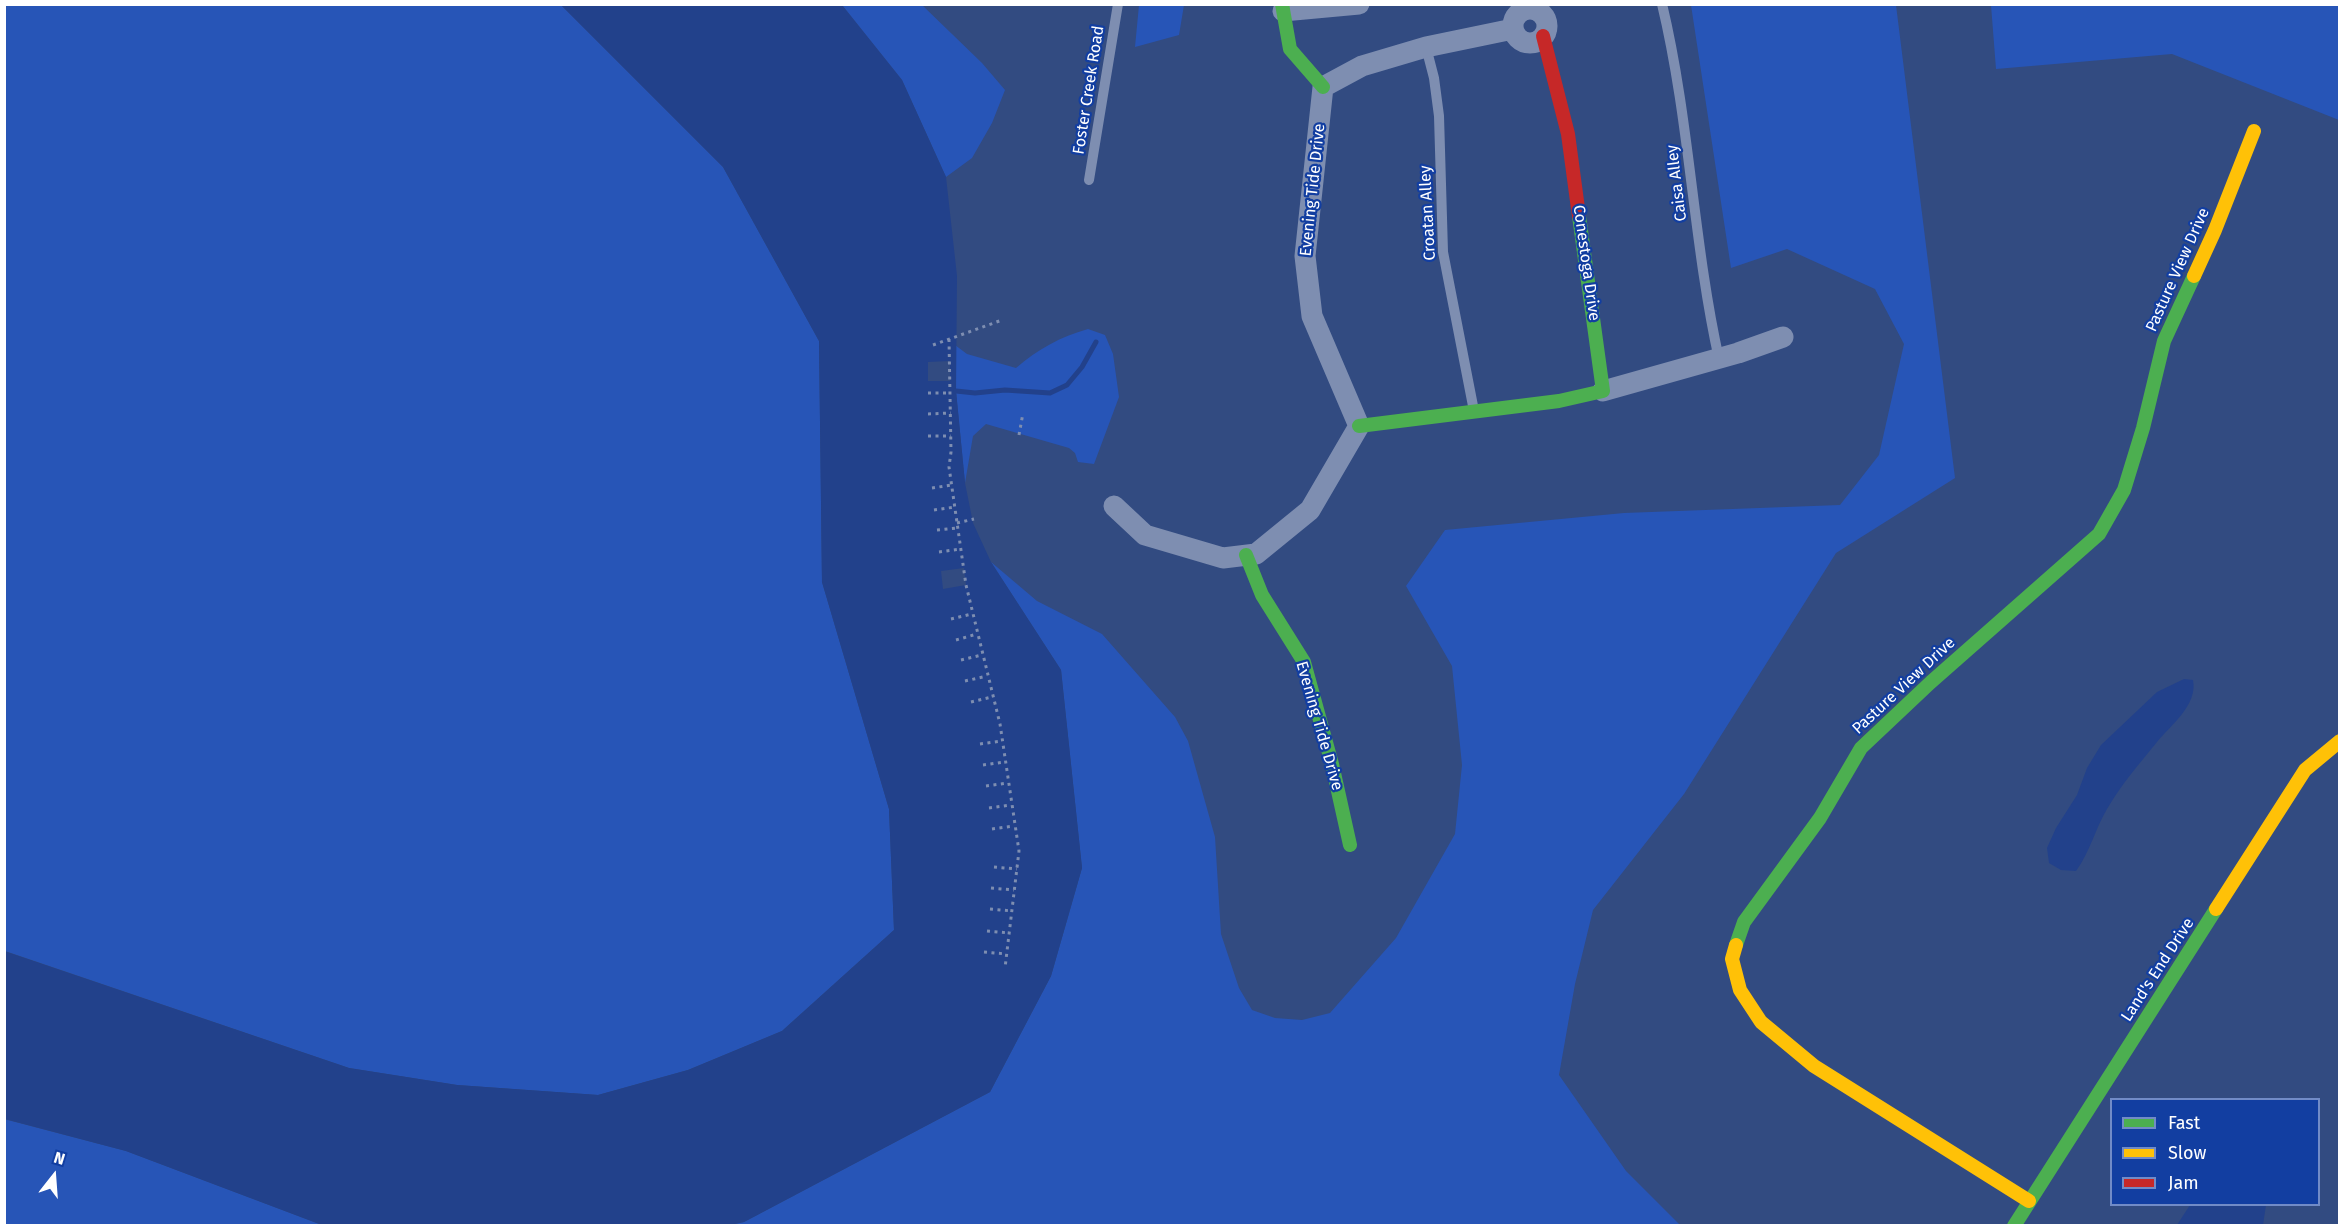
<!DOCTYPE html>
<html>
<head>
<meta charset="utf-8">
<style>
	body { margin:0 }
	#map { position:relative; width:2344px; height:1230px; overflow:hidden; background:#324b81; font-family:"Fira Sans",sans-serif }
	canvas { display:block }
	.frame { position:absolute; inset:0; border:6px solid #fff; pointer-events:none }
	.legend { position:absolute; left:2110px; top:1098px; width:210px; height:108px; box-sizing:border-box; background:#123ea1; border:2px solid #718bc7; margin:0; padding:8px 10px; list-style:none; font-size:18px; color:#fff }
	.legend li { display:flex; align-items:center; gap:12px; height:30px }
	.legend b { width:30px; border:2px solid #718bc7 }
	.north { position:absolute; left:24px; top:1146px; width:60px; height:60px; -webkit-text-stroke:4px #123ea1; paint-order:stroke; rotate:17deg; font-size:16px; font-weight:700; line-height:24px; text-align:center; color:#fff }
	.north::after { content:''; display:block; margin:auto; width:21px; height:27px; background:#fff; clip-path:polygon(50% 0,100% 100%,50% 72%,0 100%) }
</style>
</head>
<body>
<div id="map">
<canvas width="2344" height="1230"></canvas>
<div class="frame"></div>
<ul class="legend">
<li><b style="height:8px;background:#4caf50"></b>Fast</li>
<li><b style="height:8px;background:#ffc107"></b>Slow</li>
<li><b style="height:8px;background:#c62828"></b>Jam</li>
</ul>
<div class="north">N</div>
</div>
<script>
const ctx = document.querySelector('canvas').getContext('2d');
ctx.lineJoin = 'round';
function paint(path, color) { ctx.fillStyle = color; ctx.fill(path, 'evenodd'); }
function trace(path, color, width, dash) { ctx.strokeStyle = color; ctx.lineWidth = width; ctx.lineCap = dash ? 'butt' : 'round'; ctx.setLineDash(dash || []); ctx.stroke(path); }
function drawText(font, color, halo, rows, align = 'center') {
  ctx.font = font + ' "Fira Sans",sans-serif'; ctx.lineWidth = 4.5; ctx.setLineDash([]); ctx.textBaseline = 'middle'; ctx.strokeStyle = halo; ctx.fillStyle = color; for (const [text, x, y, turn = 0] of rows) {
    ctx.save(); ctx.translate(x, y); ctx.rotate((+turn || 0) * Math.PI / 180); ctx.textAlign = isNaN(turn) ? turn : align; if (halo) ctx.strokeText(text, 0, 0); ctx.fillText(text, 0, 0); ctx.restore();
  }
}
const green = new Path2D(`
	M4 5H561L723 167 819 341 822 582 889 809 894 930 782 1031 688 1070 598 1095 457 1085 349 1068 5 951Z
	M842 5H922L982 63 1005 90 992 123 972 158 946 177 902 80Z
	M1139 5H1184L1179 35 1135 47Z
	M1691 5H1896L1955 478 1836 553 1684 794 1593 910 1575 984 1559 1075 1626 1171 1680 1225 725 1226 744 1222 990 1092 1051 976 1082 868 1061 670 991 562 1037 601 1102 634 1175 717 1188 741 1215 837 1221 934 1239 988 1252 1010 1275 1018 1302 1020 1330 1013 1396 938 1455 834 1462 765 1452 666 1406 586 1445 530 1624 513 1840 505 1879 455 1904 344 1875 289 1787 249 1731 268Z
	M1991 5H2339V120L2172 54 1996 69Z
	M1088 329 1105 335 1113 354 1119 397 1094 464 1078 462 1075 453 1069 448 986 424 973 436 965 483 956 391 955 345 967 354 1016 368C1038 349 1060 337 1088 329Z
	M4 1119 126 1151 322 1225H5Z`);
const water = new Path2D(`
	M561 5H842L902 80 946 177 957 276 956 391 965 483 973 523 991 562 1061 670 1082 868 1051 976 990 1092 744 1222 725 1226 322 1225 126 1151 5 1119 4 951 349 1068 457 1085 598 1095 688 1070 782 1031 894 930 889 809 822 582 819 341 723 167Z
	M2184 679 2193 680C2198 705 2171 725 2157 742 2139 764 2121 785 2107 809 2095 829 2090 852 2076 871L2061 870 2049 863 2047 848 2056 828 2077 795 2087 768 2101 745 2157 692Z
	M2190 1205H2266L2263 1225H2177Z`);
const pier = new Path2D(`
	M950 361V381H928V362Z
	M964 568 966 585 943 589 941 571Z`);
const stream = new Path2D(`
	M956 391 975 393 1005 390 1050 393 1067 385 1082 367 1096 342`);
const path = new Path2D(`
	M949 339 951 452 949 467 966 585 1000 724 1019 851 1005 968
	M933 345 1002 320
	M928 393H950
	M928 414 951 413
	M1019 435 1023 413
	M928 436H951
	M932 488 952 485
	M934 510 955 507
	M957 523 974 519
	M937 530 958 528
	M939 552 961 549
	M951 619 972 614
	M956 640 977 634
	M961 660 982 655
	M965 681 987 676
	M971 702 992 697
	M980 744 1002 741
	M983 765 1005 762
	M986 786 1008 783
	M989 808 1011 805
	M992 829 1014 826
	M994 867 1017 869
	M991 888 1014 890
	M990 909 1012 911
	M987 931 1009 933
	M984 952 1006 954`);
const lane = new Path2D(`
	M1662 4C1690 121 1693 242 1719 359
	M1426 47 1434 78 1439 116 1443 252 1474 411
	M1089 180 1118 4`);
const street = new Path2D(`
	M1513 26a17 17 0 1 1 34 0a17 17 0 1 1-34 0Z
	M1283 11 1359 4
	M1603 391 1738 353 1783 337
	M1114 506 1145 535 1223 558 1256 554 1310 510 1359 426 1312 316 1305 256 1323 87 1362 66 1426 47 1513 29`);
const fast = new Path2D(`
	M1282 4 1290 49 1323 87
	M1359 426 1559 401 1603 391 1579 216
	M1246 555 1262 595 1304 662 1332 764 1350 845
	M1736 945 1744 922 1820 818 1861 748 1931 682 2099 534 2124 490 2143 428 2164 341 2194 276
	M2014 1226 2216 909`);
const slow = new Path2D(`
	M2194 276 2215 230 2254 131
	M2216 909 2305 770 2340 741
	M1736 945 1732 959 1740 990 1761 1022 1814 1066 2029 1201`);
const jam = new Path2D(`
	M1543 36 1568 134 1579 216`);
const streetNames = [
	["Foster Creek Road",1089,90,-81],
	["Caisa Alley",1677,183,-97],
	["Evening Tide Drive",1313,190,-84],
	["Croatan Alley",1428,213,-93],
	["Conestoga Drive",1586,263,82],
	["Pasture View Drive",2178,270,-66],
	["Pasture View Drive",1904,686,-43],
	["Evening Tide Drive",1319,726,74],
	["Land's End Drive",2158,970,-57]
];
paint(green, '#2755b7');
paint(water, '#22418b');
paint(pier, '#324b81');
trace(stream, '#22418b', 5);
trace(path, '#7e8eb1', 3, [3, 4.5]);
trace(lane, '#7e8eb1', 10);
trace(street, '#7e8eb1', 21);
trace(fast, '#4caf50', 14);
trace(slow, '#ffc107', 14);
trace(jam, '#c62828', 14);
drawText('16px', '#fff', '#123ea1', streetNames);
</script>
</body>
</html>
